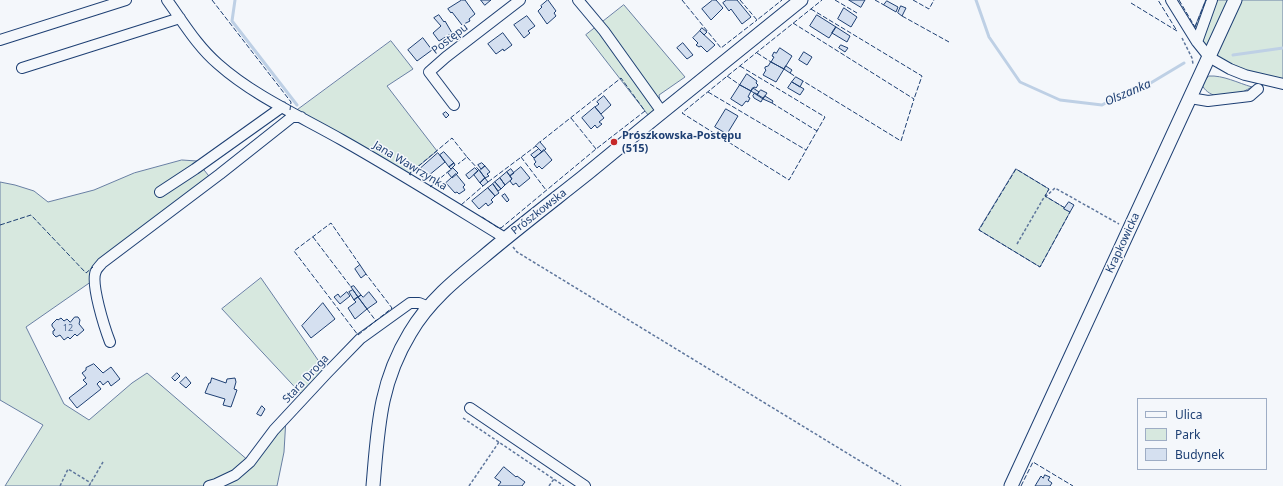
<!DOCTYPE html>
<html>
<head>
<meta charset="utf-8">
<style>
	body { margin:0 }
	#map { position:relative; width:1283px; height:486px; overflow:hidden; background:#f4f7fb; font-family:"Noto Sans",sans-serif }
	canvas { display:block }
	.legend { position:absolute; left:1137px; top:398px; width:130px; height:72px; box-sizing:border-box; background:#f4f7fb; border:1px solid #9eadc5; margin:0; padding:5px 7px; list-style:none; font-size:12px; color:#1d3f73 }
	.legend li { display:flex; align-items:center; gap:8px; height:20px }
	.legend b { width:20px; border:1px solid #9eadc5 }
</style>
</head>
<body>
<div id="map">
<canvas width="1283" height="486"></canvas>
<ul class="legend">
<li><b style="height:5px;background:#f4f7fb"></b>Ulica</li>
<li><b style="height:11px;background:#d7e8df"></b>Park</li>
<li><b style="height:11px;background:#d5e0f0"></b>Budynek</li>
</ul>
</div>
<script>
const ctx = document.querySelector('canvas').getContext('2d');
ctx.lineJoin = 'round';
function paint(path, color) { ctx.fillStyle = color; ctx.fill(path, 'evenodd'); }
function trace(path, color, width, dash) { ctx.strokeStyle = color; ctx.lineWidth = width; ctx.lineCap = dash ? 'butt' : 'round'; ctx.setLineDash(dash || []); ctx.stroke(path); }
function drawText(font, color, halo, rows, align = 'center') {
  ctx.font = font + ' "Noto Sans",sans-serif'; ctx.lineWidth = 3; ctx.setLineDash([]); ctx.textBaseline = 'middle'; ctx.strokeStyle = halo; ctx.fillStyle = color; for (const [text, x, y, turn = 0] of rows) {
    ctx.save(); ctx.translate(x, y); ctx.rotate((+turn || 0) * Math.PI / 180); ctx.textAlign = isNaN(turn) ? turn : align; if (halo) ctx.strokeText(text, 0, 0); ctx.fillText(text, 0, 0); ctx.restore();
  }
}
const green = new Path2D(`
	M1206 0H1283V84L1230 69 1197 42 1195 27Z
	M624 5 685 77 659 95 662 112 652 120 586 35Z
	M391 41 413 69 387 86 437 151 409 174 296 111Z
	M1209 76C1223 75 1238 83 1252 87 1246 90 1240 94 1234 95 1222 98 1208 97 1202 85Z
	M182 160 197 161 212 180 102 263 95 279 26 327 64 404 89 420 132 383 147 373 250 462 286 418 284 452 277 486H5L43 425 0 400V182L15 185 34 191 48 202 94 190 134 173Z
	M1016 169 1049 189 1045 196 1065 208V209L1070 212 1040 267 979 230Z
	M261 278 327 373 305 398 222 309Z`);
const stream = new Path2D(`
	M235 0 232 21 297 105
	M976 0 989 37 1020 82 1060 100 1102 105 1125 92 1149 84 1184 63
	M1233 55 1283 48`);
const building = new Path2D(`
	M462 0H465L475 14 469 19 470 21 462 25 452 12 451 13 448 9Z
	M481 0H491L485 5Z
	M548 0 556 11 554 13 556 16 547 24 538 11 542 7 541 6Z
	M713 0H716L723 8 711 20 702 9Z
	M727 0H737L751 17 742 24 731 9 729 11 723 3Z
	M849 0H865L861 7Z
	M887 1 898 7 896 12 884 5Z
	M901 6 906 8 902 16 898 13Z
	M844 8 857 17 851 27 838 19Z
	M439 15 444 22 445 21 452 33 439 41 433 33 441 26 434 18Z
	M817 15 836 27 829 38 810 26Z
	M527 16 535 26 528 31 530 33 524 38 514 25Z
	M836 27 850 36 847 42 832 33Z
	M702 28 707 32 704 35 700 31Z
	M700 31 715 45 707 52 701 46 699 47 696 45 698 43 693 38Z
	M503 33 512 45 504 51 503 49 496 54 488 44Z
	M423 38 432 50 417 61 408 50Z
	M683 43 693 55 687 59 677 48Z
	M841 45 848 48 845 52 839 48Z
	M780 48 792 56 784 69 771 62 774 57 772 56 774 52 776 53Z
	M804 52 812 57 807 65 799 60Z
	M771 62 784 69 776 82 763 75 766 70 765 69V67L768 66Z
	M786 66 792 70 790 73 784 69Z
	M747 74 757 81 756 83 758 85 756 88 754 87 751 91 740 85Z
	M796 77 803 81 800 87 792 82Z
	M792 82 804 89 800 95 788 88Z
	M740 85 751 91 748 97 750 98 748 102 746 101 742 106 731 99Z
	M753 88 759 92 757 95 751 91Z
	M761 90 767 93 763 99 757 95Z
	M755 93 763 98 761 102 754 98 753 96Z
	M604 96 611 105 601 114 595 107 599 104 597 102Z
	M765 96 773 101 772 103 763 99Z
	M595 107 604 118 599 122 602 124 597 128 595 125 591 129 582 118Z
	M726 109 738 116 727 134 715 127Z
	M446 112 449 115 446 118 443 114Z
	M540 142 546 149 542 152 536 146Z
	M539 149 542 152 534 158 531 155Z
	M544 150 552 160 542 169 539 166 537 168 534 164 536 162 534 159Z
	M444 152 454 163 449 167 440 155Z
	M438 153 445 162 428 176 421 168Z
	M454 163 455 165 451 169 449 167Z
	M482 163 485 166 481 169 478 165Z
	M485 166 490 172 487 174 489 176 485 178 480 171Z
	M521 167 530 178 519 187 516 183 513 185 510 181 512 179 510 176Z
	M453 168 458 173 452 178 448 173Z
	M475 168 478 171 469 179 466 175Z
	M511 169 514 173 510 176 507 172Z
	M479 170 485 178 480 183 474 175Z
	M507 172 512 179 505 185 500 178Z
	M456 174 465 185 463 187 465 190 459 194 457 192 455 193 446 183Z
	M485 178 488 182 483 186 480 183Z
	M500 178 505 185 501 189 495 182Z
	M495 182 501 189 498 191 493 184Z
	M493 184 499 193 495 196 488 188Z
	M488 188 495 196 491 200 493 202 488 206 486 203 479 209 472 201Z
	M505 194 509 200 507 202 502 196Z
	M1069 202 1074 205 1070 212 1064 209Z
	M360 265 366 274 361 278 355 269Z
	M354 286 361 295 358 297 351 287Z
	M353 290 358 297 354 300 349 292Z
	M347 292 350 296 340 304 334 297 338 294 340 297Z
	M369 292 377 302 367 309 358 297 361 295 363 297Z
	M358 297 367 309 355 319 348 308 356 302 354 300Z
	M323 303 335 319 311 338 302 326Z
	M75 317H78L80 320 79 324 84 330 77 336 75 334 70 339 68 337 64 340 60 335 56 337 53 334V331L55 330 52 326V324L57 319 58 320 61 318 64 321 67 319 70 322Z
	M94 364 103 373 111 367 120 379 111 386 108 381 103 385 100 381 97 384 101 389 77 408 69 398 87 384 83 380 86 378 82 373 86 370V368Z
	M177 373 180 376 175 381 172 378Z
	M186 377 191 383 186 388 180 383Z
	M212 378 226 383 227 379 235 378 236 382 234 389 237 390 231 407 223 405 225 399 205 393 209 383H210Z
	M262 406 265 409 261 416 257 414Z
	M504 467 516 477 517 476 525 482 522 486H498L501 482 495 478Z
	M1045 475 1050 477 1048 480 1052 483 1050 486H1035L1041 476 1043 478Z`);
const path = new Path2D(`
	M1182 38 1192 58 1193 64
	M1017 244 1043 199 1055 188 1119 224
	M513 247 517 252 901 486
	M463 418 564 486
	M60 486 68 469 91 483
	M89 486 103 462
	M469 486 499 442
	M549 486 554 479`);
const minor = new Path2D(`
	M167 0C183 22 197 46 218 64 254 96 300 116 342 140 397 171 451 205 505 238
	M578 0 604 31 662 112
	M1171 0 1197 42 1209 57 1230 69 1245 75 1283 84
	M0 40 126 0
	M1197 42 1212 0
	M22 68 180 18
	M1190 98 1208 101 1250 96 1258 89
	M454 105 429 72 446 57 520 0
	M160 192 195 169 282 107
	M110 342C105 329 90 283 96 271 97 268 100 266 102 263L220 174 292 117H301
	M470 408 585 486
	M209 486 216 484 235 475 250 462 274 430 327 373 360 339 410 303H419L429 307`);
const major = new Path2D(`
	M373 486C378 429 379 384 410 333 428 302 455 280 482 258 515 230 549 204 583 177 609 156 635 134 661 113 708 75 754 38 801 0
	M1011 486 1235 0`);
const fence = new Path2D(`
	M212 0 291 102 290 110
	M682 0 721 48 757 20
	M740 0 757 20 782 0
	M835 0 857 13
	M875 0 884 5
	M913 0 929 9 934 0
	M1179 0 1195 27
	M1131 3 1177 31 1158 0
	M811 9 922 76 914 99
	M902 16 949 42
	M793 23 914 99 901 141 803 81
	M1195 27 1206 0
	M757 53 771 62
	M740 66 825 117 789 180 682 113C728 75 775 38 822 0
	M790 73 796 77
	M727 76 740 85
	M708 92 806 150
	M772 103 817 131
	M571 118 596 149
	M467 157 479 170
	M521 157 546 190
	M411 175 409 174 452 138 467 157 458 164
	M488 182 536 146
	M430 187 450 170
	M461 205 483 186
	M1065 208 1045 196 1049 189 1016 169 979 230 1040 267 1070 212
	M482 217 497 227 501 228 596 149 645 111 621 78 540 142
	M0 225 31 215 86 273 93 267
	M313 237 351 287
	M360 265 331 223 294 251 358 335 392 308 366 274
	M367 309 376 321
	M1021 486 1033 462 1073 486`);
const markers = [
	[614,142,4,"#c62828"]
];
const numberNames = [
	["12",68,328]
];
const streetNames = [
	["Postępu",450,39,-38],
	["Jana Wawrzynka",410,166,31],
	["Prószkowska",539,212,-38],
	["Krapkowicka",1123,243,-65],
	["Stara Droga",306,379,-47]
];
const poiNames = [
	["Prószkowska-Postępu",622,136],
	["(515)",622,149]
];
const waterNames = [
	["Olszanka",1128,93,-23]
];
paint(green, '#d7e8df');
trace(green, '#687fa3', 1);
trace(stream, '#bed0e5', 3);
paint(building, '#d5e0f0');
trace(building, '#1d3f73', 1);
trace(minor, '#1d3f73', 12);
trace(major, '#1d3f73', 15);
trace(path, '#5e769c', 1.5, [3, 2]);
trace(minor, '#f4f7fb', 10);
trace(major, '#f4f7fb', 13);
trace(fence, '#1d3f73', 1, [5, 2]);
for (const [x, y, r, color] of markers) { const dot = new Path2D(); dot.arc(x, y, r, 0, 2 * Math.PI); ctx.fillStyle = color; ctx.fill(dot); trace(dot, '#f4f7fb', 1.5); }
drawText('9px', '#4b6792', null, numberNames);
drawText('11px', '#1d3f73', '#f4f7fb', streetNames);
drawText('bold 11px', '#1d3f73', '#f4f7fb', poiNames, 'left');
drawText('italic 12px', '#1d3f73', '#f4f7fb', waterNames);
</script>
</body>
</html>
